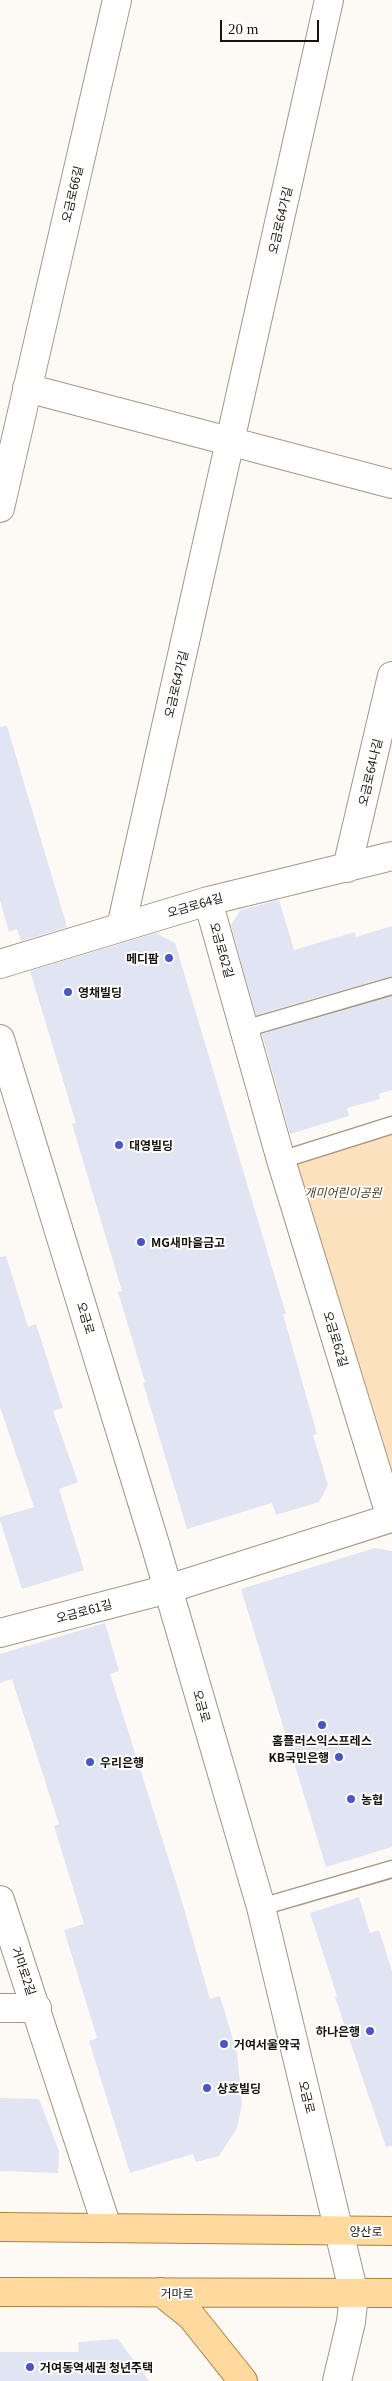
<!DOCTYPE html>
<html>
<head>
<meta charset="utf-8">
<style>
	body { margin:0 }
	#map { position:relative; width:392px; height:2381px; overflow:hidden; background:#fdfaf6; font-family:Georgia,serif }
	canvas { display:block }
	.scale { position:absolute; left:220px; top:20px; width:99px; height:22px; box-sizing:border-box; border:2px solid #18130c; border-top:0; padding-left:6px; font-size:15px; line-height:18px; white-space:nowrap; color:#18130c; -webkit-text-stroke:4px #fff; paint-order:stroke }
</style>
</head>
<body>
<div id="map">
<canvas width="392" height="2381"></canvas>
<div class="scale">20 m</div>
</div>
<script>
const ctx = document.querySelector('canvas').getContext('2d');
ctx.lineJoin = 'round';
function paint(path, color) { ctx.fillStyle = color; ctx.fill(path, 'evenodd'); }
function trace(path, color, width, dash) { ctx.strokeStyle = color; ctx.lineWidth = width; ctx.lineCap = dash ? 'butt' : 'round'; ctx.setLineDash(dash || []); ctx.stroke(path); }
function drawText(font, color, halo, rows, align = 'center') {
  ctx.font = font + ' Georgia,"Noto Sans KR",serif'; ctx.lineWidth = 4; ctx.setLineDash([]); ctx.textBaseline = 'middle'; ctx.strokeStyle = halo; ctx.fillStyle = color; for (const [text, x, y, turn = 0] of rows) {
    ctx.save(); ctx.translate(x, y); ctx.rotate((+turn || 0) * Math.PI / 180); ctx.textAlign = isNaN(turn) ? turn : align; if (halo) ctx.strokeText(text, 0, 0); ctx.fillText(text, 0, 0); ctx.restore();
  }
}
const green = new Path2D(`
	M392 1125V1515L281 1160Z`);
const building = new Path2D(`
	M7 726 67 927 21 941 17 929 9 932 0 900V727Z
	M279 900 294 950 355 932 356 937 392 926V976L256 1015 231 925 240 910Z
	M156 933 175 943 286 1314H283L317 1434 313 1435 328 1485 319 1502 276 1515 272 1503 187 1529 143 1383 145 1382 118 1292 122 1291 72 1124 76 1123 30 971Z
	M392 996V1090L379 1094 380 1099 347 1108 349 1116 290 1134 262 1034Z
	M6 1256 28 1327 36 1324 63 1408 53 1411 78 1482 59 1489 84 1570 22 1589 0 1520V1517L34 1507 0 1407V1257Z
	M375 1548 392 1551V1847L326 1867 241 1589Z
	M105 1623 119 1671 110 1674 180 1895 210 1999 220 1996 237 2053 242 2103 237 2128 219 2156 196 2162 193 2154 130 2173 89 2041 97 2038 64 1930 84 1924 54 1826 59 1824 12 1679 0 1683V1654Z
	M359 1897 370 1933 379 1930 392 1971V2146L386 2147 335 1997 337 1996 310 1913Z
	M0 2098 39 2099 59 2151 58 2173 0 2171Z
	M118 2339 149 2381H0V2352H79L78 2342Z`);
const lane = new Path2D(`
	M244 1029 392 986
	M281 1160 392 1125
	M261 1907 392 1869`);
const street = new Path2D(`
	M27 388 392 484
	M0 508 117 0
	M347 868 392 676
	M208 901 281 1160 391 1518
	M121 927 329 0
	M0 964 208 901 392 856
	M0 1633 168 1589 391 1518
	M0 1900 107 2227
	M0 2008H37`);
const secondary = new Path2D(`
	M0 1039 155 1544 261 1907 354 2294 351 2322 337 2381`);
const primary = new Path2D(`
	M0 2227 392 2231
	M0 2292 392 2293
	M161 2292 191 2316 243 2381`);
const markers = [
	[169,958,5,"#4955ca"],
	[68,992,5,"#4955ca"],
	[119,1145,5,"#4955ca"],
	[141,1242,5,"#4955ca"],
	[322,1725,5,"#4955ca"],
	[339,1757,5,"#4955ca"],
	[90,1762,5,"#4955ca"],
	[351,1799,5,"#4955ca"],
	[370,2031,5,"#4955ca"],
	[224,2044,5,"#4955ca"],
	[207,2088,5,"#4955ca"],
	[30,2367,5,"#4955ca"]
];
const streetNames = [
	["오금로66길",72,194,-77],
	["오금로64가길",280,220,-77],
	["오금로64가길",176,684,-77],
	["오금로64나길",370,772,-77],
	["오금로64길",195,905,-16],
	["오금로62길",222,950,74],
	["오금로",86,1318,73],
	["오금로62길",336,1339,73],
	["오금로61길",84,1611,-15],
	["오금로",202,1706,74],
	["거마로2길",24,1971,71],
	["오금로",307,2097,76],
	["양산로",366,2231],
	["거마로",177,2293]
];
const poiNames = [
	["메디팜",159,958,"right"],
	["영채빌딩",78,992],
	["대영빌딩",129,1145],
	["MG새마을금고",151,1242],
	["홈플러스익스프레스",322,1740,"center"],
	["KB국민은행",329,1757,"right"],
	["우리은행",100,1762],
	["농협",361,1799],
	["하나은행",360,2031,"right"],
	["거여서울약국",234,2044],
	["상호빌딩",217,2088],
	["거여동역세권 청년주택",40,2367]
];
const parkNames = [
	["개미어린이공원",343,1192]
];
paint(green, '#fbe1bc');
paint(building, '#e0e4f3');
trace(lane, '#a59682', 19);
trace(street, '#a59682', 30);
trace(secondary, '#a59682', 30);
trace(primary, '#ae8340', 30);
trace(lane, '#fff', 16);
trace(street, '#fff', 28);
trace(secondary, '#fff', 28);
trace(primary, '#ffd99d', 28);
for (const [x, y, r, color] of markers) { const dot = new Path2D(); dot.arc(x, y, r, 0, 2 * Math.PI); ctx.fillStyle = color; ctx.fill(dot); trace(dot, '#fff', 2); }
drawText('12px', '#18130c', '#fff', streetNames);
drawText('bold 12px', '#18130c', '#fff', poiNames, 'left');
drawText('italic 12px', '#4d391b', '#fff', parkNames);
</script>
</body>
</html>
